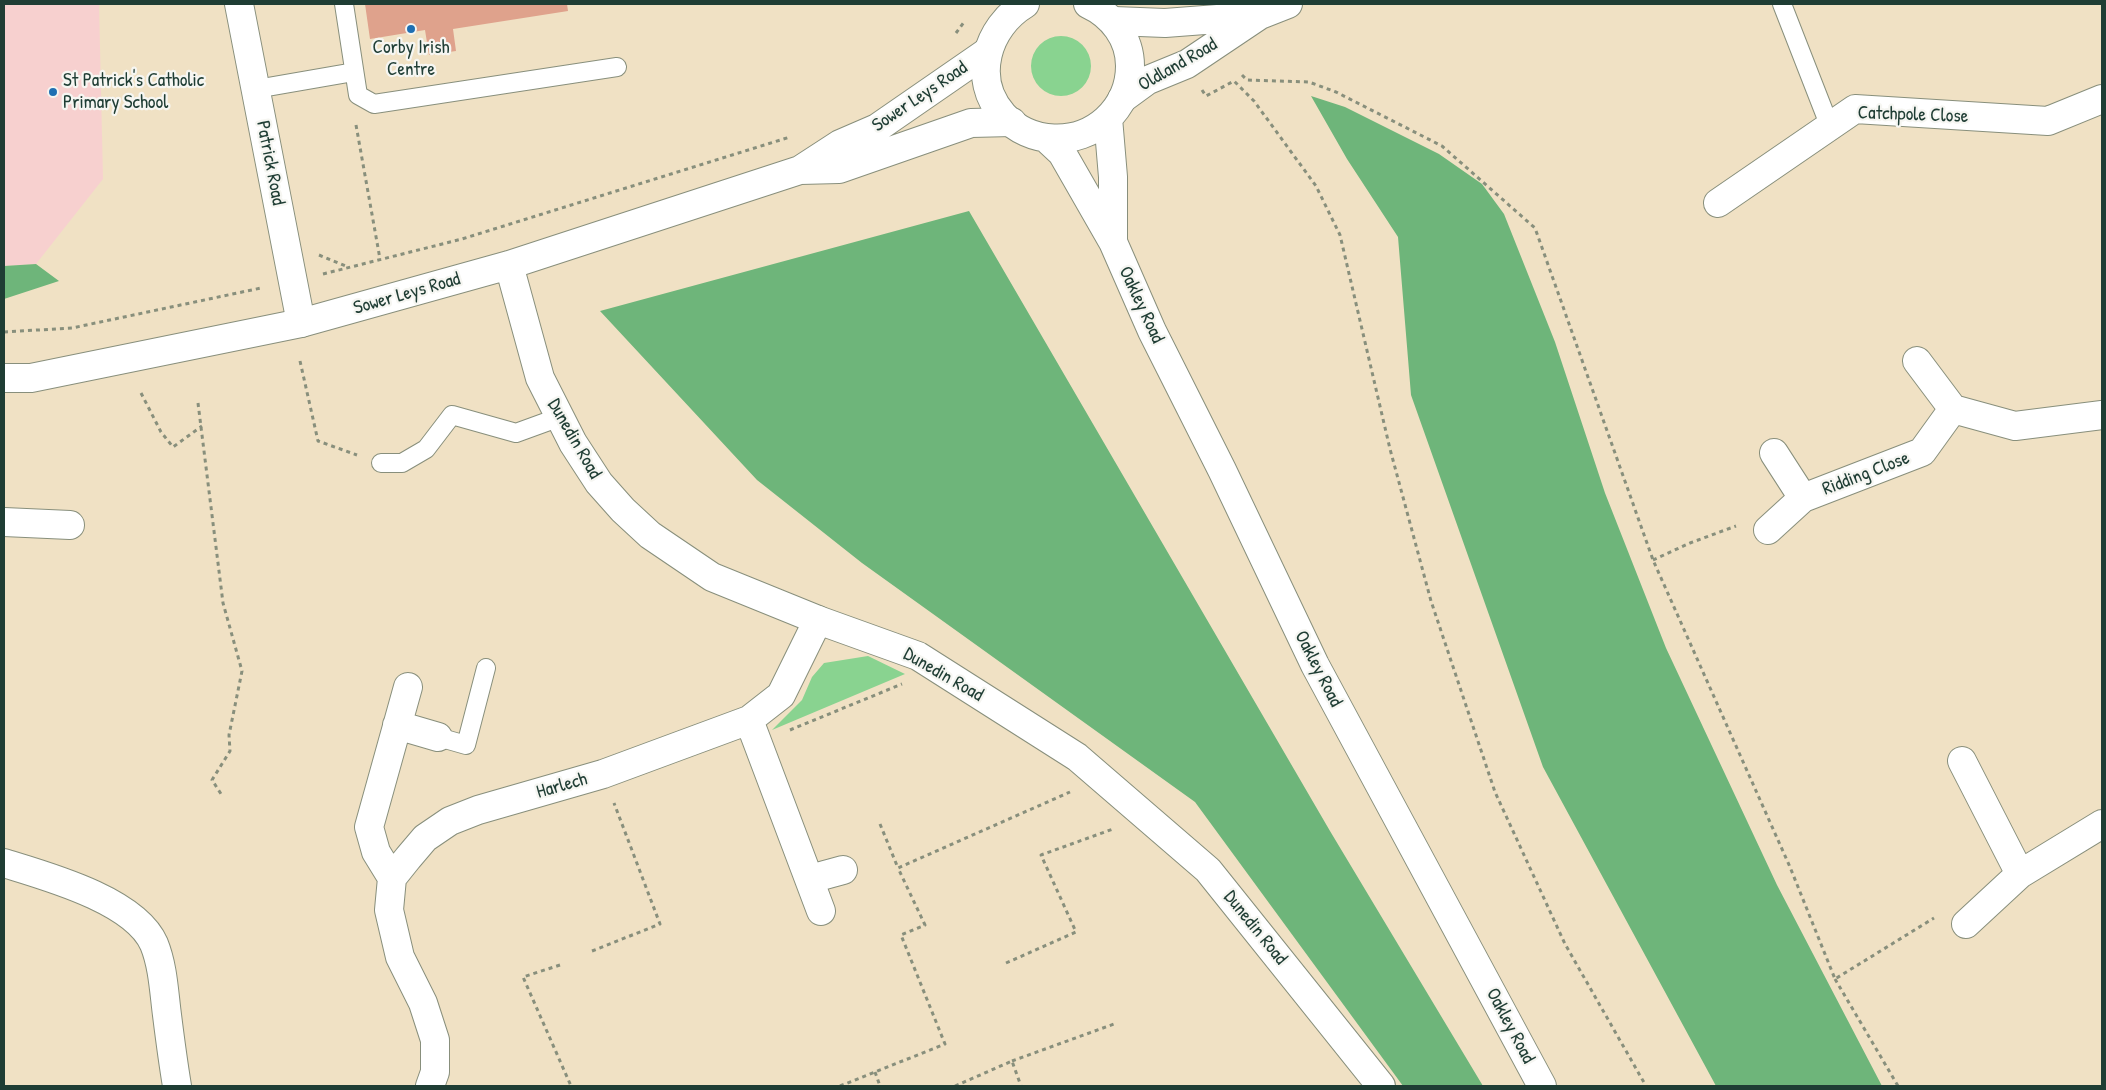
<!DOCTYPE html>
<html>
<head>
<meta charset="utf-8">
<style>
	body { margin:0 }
	#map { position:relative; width:2106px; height:1090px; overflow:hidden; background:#f0e1c4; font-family:"Patrick Hand",sans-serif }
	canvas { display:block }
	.frame { position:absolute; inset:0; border:5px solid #1f3d34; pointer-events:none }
</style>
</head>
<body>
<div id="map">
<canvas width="2106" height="1090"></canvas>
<div class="frame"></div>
</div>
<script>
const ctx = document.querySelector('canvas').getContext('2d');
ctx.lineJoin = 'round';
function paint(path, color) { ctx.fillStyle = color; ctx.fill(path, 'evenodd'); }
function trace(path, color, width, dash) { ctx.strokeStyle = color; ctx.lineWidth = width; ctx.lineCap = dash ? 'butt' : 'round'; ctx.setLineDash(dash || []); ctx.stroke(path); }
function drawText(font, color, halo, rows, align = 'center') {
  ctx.font = font + ' "Patrick Hand",sans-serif'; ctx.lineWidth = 4.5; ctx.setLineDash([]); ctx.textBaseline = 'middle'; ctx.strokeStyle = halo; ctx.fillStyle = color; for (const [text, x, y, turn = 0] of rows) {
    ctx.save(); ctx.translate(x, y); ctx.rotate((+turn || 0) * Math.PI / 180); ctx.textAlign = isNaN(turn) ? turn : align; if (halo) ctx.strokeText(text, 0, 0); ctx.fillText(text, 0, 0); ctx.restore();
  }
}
const built = new Path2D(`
	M4 4H99L103 179 36 264 4 266Z`);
const green = new Path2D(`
	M1031 66a30 30 0 1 1 60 0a30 30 0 1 1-60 0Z
	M868 656 905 674 772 730 802 700 812 677 824 663Z`);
const forest = new Path2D(`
	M1311 96 1345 107 1439 154 1482 184 1504 214 1555 342 1605 493 1666 648 1777 885 1882 1086H1716L1543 767 1411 395 1398 237 1347 159Z
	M969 211 1330 831 1483 1086H1403L1195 802 862 563 757 480 600 311Z
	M36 264 59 281 4 299V266Z`);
const building = new Path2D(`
	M365 4H567L568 11 453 29 456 51 429 55 425 30 370 39Z`);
const path = new Path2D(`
	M956 33 964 22
	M1242 75 1247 80 1309 82 1336 92 1442 146 1535 228 1653 560 1790 867 1835 979 1934 918
	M1202 90 1206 96 1234 81 1254 101 1316 186 1340 235 1390 449 1431 601 1495 792 1565 944 1646 1086
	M356 125 380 259
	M319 255 348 267
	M323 274 462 239 790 137
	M4 332 72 328 261 288
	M300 361 318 441 357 455
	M141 393 161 432 173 447 202 426
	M198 403 223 603 242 671 229 735 230 751 212 780 223 797
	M1653 560 1690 543 1736 526
	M790 730 902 684
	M880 824 898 868 1070 792
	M592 951 660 924 614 803
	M1006 963 1076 932 1041 855 1113 829
	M560 965 523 977 571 1086
	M1835 979 1898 1086
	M1012 1061 1114 1024
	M875 1072 880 1086
	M840 1086 945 1044 901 935 925 925 898 868
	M955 1086 1012 1061 1021 1086`);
const service = new Path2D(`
	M344 4 358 95 374 104 617 67
	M1782 4 1830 127
	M256 89 354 72
	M381 463H402L426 449 452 415 516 433 560 417
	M438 737 466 745 486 668`);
const minor = new Path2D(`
	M239 4 301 323
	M1718 203 1855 109 2048 121 2102 99
	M1917 361 1953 409
	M1774 453 1803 498
	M4 522 70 525
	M1768 530 1803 498 1922 452 1953 409 2015 426 2102 415
	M749 720 821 911
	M397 725 438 737
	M1962 761 2020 874 2102 824
	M4 863C46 876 135 900 154 944 163 966 164 992 167 1015 170 1039 173 1062 177 1086
	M392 878 376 852 369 827 408 687
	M810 879 843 870
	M1966 924 2020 874
	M430 1086 435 1072V1040L423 1003 400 957 389 910 392 878 408 858 425 838 450 821 478 810 603 774 749 720 781 695 818 620`);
const tertiary = new Path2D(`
	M1114 21 1165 23 1257 16
	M1122 99 1148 80 1187 64 1260 15 1288 4
	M800 170 839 169 971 123 1012 122
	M509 265 540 378 573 443 599 483 623 510 650 535 712 577 818 620 918 656 1077 757 1208 870 1381 1086
	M4 378H31L301 323 509 265 800 170 840 144 877 128 987 52`);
const primary = new Path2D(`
	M1025 4C987 27 971 79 1003 115 1030 145 1077 146 1106 120 1121 106 1130 87 1130 66 1130 38 1112 15 1088 4
	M1108 118 1113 177V241
	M1047 139 1062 153 1113 242 1152 331 1222 470 1315 665 1542 1086`);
const markers = [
	[411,29,5,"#1f6fb2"],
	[53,92,5,"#1f6fb2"]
];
const poiNames = [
	["Corby Irish",411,48],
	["Centre",411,70],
	["St Patrick's Catholic",63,81,"left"],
	["Primary School",63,103,"left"]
];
const streetNames = [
	["Oldland Road",1178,65,-30],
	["Sower Leys Road",920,97,-34],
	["Catchpole Close",1913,115,2],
	["Patrick Road",270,163,79],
	["Sower Leys Road",407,294,-16],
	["Oakley Road",1141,305,65],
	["Dunedin Road",574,439,60],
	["Ridding Close",1866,474,-21],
	["Oakley Road",1318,669,63],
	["Dunedin Road",943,675,30],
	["Harlech",562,786,-16],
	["Dunedin Road",1255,928,51],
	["Oakley Road",1510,1026,62]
];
paint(built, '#f7d0cf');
paint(green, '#89d390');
paint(forest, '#6eb57a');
paint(building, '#dfa28c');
trace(service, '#888f7c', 20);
trace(minor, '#888f7c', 30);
trace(tertiary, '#888f7c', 30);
trace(primary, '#888f7c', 30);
trace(path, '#888f7c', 3, [4, 4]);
trace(service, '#fff', 18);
trace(minor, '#fff', 28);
trace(tertiary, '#fff', 28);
trace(primary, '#fff', 28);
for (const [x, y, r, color] of markers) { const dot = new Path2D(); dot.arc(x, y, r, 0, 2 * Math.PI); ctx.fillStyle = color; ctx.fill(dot); trace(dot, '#f6f6f2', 2); }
drawText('19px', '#1f3d34', '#f6f6f2', poiNames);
drawText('19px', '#1f3d34', '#f6f6f2', streetNames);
</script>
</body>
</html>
